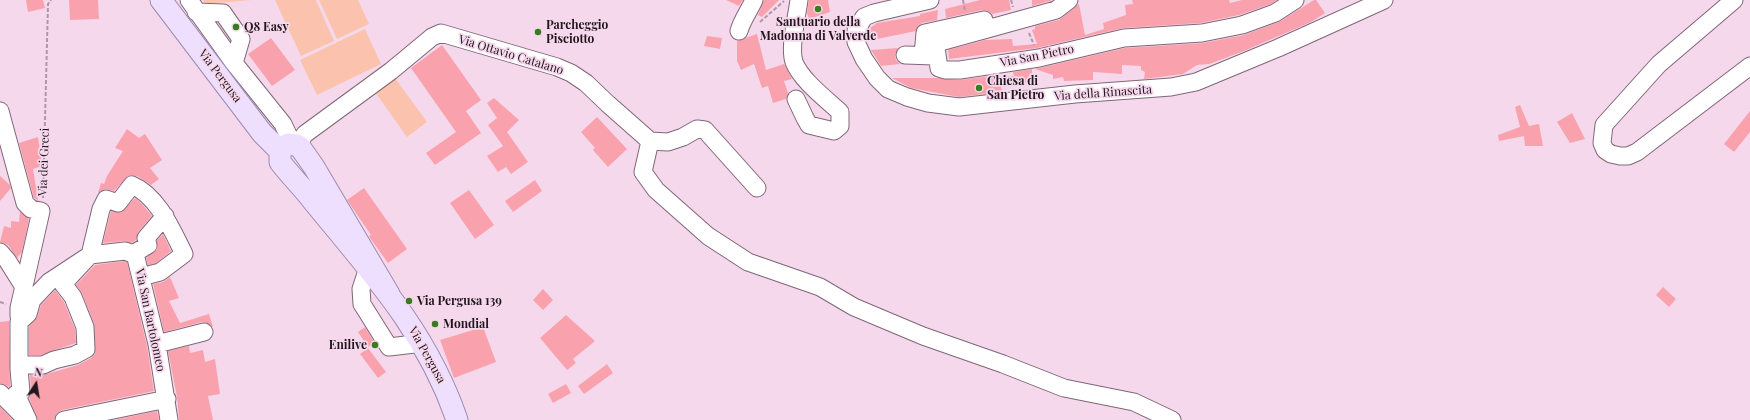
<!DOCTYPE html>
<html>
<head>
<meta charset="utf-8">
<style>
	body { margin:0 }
	#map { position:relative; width:1750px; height:420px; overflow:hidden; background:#f6d8ec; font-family:"Playfair Display",serif }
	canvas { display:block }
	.north { position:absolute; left:16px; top:364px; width:40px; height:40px; -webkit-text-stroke:3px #f6d8ec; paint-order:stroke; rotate:12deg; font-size:11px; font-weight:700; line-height:16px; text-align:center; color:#20161d }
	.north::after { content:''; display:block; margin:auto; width:14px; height:18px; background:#20161d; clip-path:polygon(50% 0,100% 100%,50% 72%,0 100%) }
</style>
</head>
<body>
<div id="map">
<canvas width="1750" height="420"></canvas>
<div class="north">N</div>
</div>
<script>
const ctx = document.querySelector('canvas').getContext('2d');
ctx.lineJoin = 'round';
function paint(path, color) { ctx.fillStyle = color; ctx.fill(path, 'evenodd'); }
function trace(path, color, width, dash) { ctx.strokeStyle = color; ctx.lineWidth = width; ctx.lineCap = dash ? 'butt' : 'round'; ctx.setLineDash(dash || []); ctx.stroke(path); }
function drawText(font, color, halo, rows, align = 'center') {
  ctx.font = font + ' "Playfair Display",serif'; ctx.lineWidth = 3.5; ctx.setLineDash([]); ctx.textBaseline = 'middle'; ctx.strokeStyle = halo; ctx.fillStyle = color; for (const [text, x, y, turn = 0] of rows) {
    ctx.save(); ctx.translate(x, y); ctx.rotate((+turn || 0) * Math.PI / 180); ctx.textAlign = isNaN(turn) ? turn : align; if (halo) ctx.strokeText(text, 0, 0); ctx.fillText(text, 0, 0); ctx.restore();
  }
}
const green = new Path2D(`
	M203 0H252L206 4Z
	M275 0H316L334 41 301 56Z
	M319 0H358L369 24 337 39Z
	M365 29 381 64 317 95 300 60Z
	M395 78 427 122 407 137 375 92Z`);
const building = new Path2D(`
	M26 0H43L45 8 28 12Z
	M69 0H98L99 19 70 20Z
	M726 0H743L739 6Z
	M764 0H779L762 17 758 15Z
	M809 0H828L830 12 809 19 807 13Z
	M980 0H1009L1011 10 992 14 987 11 982 10 946 18 945 9Z
	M1032 0H1053L1032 6Z
	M1132 0H1229L1230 3 1242 0H1277L1271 4 1239 15 1201 23 1123 28 1037 48 949 59 948 50 985 40 1012 39 1013 46 1037 44 1032 30 1035 29V26L1059 20 1079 4 1085 35 1104 29 1103 23 1126 15 1125 5 1133 4Z
	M1314 0H1316L1325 13 1311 22 1244 51 1209 64 1197 65 1183 74 1144 79 1145 72 1141 70V66L1122 65V74L1093 72V80L1064 81 1063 77 1053 79V75L1035 69 1125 48 1203 43 1244 35 1279 22Z
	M938 10 937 20 922 23 918 26 916 31 867 41 866 40 870 28 877 23 920 16V14Z
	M757 34 766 70 784 64 792 79 784 81 788 93 786 99 773 103 768 86 762 88 754 64 741 70 737 61V41Z
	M707 36 722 38 720 49 704 46Z
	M271 38 295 70 272 86 248 54Z
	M442 45 481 100 466 111 481 133 435 165 426 153 456 132 411 68Z
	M898 48 895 55 896 60 900 64 881 66 871 50Z
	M1032 69V82L1001 86 1002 92 959 97 911 88 892 78H938L960 80 989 76 996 75 997 77 1014 76 1013 72Z
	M494 98 519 120 507 132 528 162 511 174 506 167 498 172 487 156 503 146 488 125 497 118 487 103Z
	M1520 105 1529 126 1539 124 1543 146H1525L1524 136 1499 141 1498 135 1520 127 1515 107Z
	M1750 111V132L1734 152 1724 144Z
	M1572 113 1585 139 1570 143 1557 122Z
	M597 117 627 149 608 167 593 150 595 148 581 132Z
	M127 129 139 138 145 134 162 160 150 168 159 179 151 185 137 176H128L114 191 105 189 98 193 101 183 104 184 107 176 123 151 115 148Z
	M38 137 42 166 33 169 38 200 34 198 19 143Z
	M0 176 10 185 11 188 0 201Z
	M535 180 542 191 513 212 505 201Z
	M364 188 407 249 388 263 370 238 369 236 371 235 347 200Z
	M469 190 494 225 475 239 450 203Z
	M135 198 142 204 152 216 138 232 136 240 132 243 124 241 103 243 111 211 121 212Z
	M20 212 29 219 22 252 17 258 8 245 0 242 4 226 11 228V221L19 222Z
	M163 234 171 251 156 263 148 265 146 258 157 249V240Z
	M124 261 127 262 147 346 154 391 62 410 57 413 54 420H38L29 398 31 391 30 375H43L78 365 91 358 95 354 94 324 82 293 76 285 95 265Z
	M170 277 179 298 169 301 180 323 209 314 213 327 207 323 202 322 164 332 153 284 163 282Z
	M1663 287 1676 299 1669 307 1656 295Z
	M543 289 553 300 543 310 533 300Z
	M55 290 64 302 75 329 76 343 41 355H29V326L37 317 41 305Z
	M566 315 595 341 573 359 576 363 567 370 540 338Z
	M9 321 10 386 9 387 0 383V322Z
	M365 327 375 343 368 347 358 332Z
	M483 327 496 362 454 378 440 340Z
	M189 346 190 353 203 350 205 362 215 359 220 394 208 396 213 420H179L177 397 168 351Z
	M368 348 386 372 378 378 360 354Z
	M607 364 613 373 584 394 578 386Z
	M566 384 571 393 553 403 548 394Z
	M0 407 13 420H0Z
	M157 411 159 420H114Z`);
const path = new Path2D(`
	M963 0 965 11
	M1011 0 1013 7
	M760 22 784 1
	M1029 33 1034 45
	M1004 77 1005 89
	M43 198 48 4 51 0
	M0 302 6 304`);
const minor = new Path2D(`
	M189 0 234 63 283 124 292 143
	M930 0 874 13 864 17 856 31V42L864 59 877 78 888 89 907 97 928 103 959 107 1075 94 1171 87 1196 82 1278 48 1384 0
	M1069 0 1056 10 940 42 936 48 939 68 945 70H960L1039 58 1124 38 1202 33 1242 25 1275 13 1295 0
	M1734 0 1659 64 1604 125 1602 143 1605 150 1611 154 1620 156H1628L1637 152 1750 66
	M196 12 223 13 241 39 234 63
	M739 31C742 20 749 11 754 0
	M905 55 934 56
	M923 55 925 33 984 20
	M796 99 805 118 809 125 834 131 840 126V112C826 99 801 80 794 62 789 47 797 16 799 0
	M0 111 25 203 31 209 41 211 19 308V316
	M650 141 643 172 656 190 708 236 748 262 820 287 854 307 923 336 1003 364 1064 388 1134 402 1172 420
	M297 145 305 134 391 71 432 37 441 33 557 67 571 73 586 83 608 104 650 141 668 142 683 137 697 129 705 130 757 188
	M0 252 7 260 24 287
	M133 254 148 245 146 238 165 216
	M370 262 361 289 362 304 389 347 423 343
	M157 344 204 332
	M20 365H43L54 360 75 355 86 349 85 327 73 297 63 284 90 255 101 209 106 199 118 203 132 185C158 196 172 230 184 254L160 272 141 277
	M0 393 21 414
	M28 420 16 394 21 392 19 369V322L28 314 32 300 49 282 90 255 125 251 133 254 136 258 157 344 169 420
	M64 420 167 399`);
const major = new Path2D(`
	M161 0 262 133 280 151
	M389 294 314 167 300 147 297 145 288 144 280 151V162C290 175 303 188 313 201 371 272 427 332 457 420`);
const markers = [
	[818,9,4,"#377c1f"],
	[236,27,4,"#377c1f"],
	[538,32,4,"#377c1f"],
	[979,88,4,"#377c1f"],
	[409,301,4,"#377c1f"],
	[435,324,4,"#377c1f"],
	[375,345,4,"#377c1f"]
];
const poiNames = [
	["Santuario della",818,22,"center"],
	["Madonna di Valverde",818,36,"center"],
	["Parcheggio",546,25],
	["Pisciotto",546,39],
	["Q8 Easy",244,27],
	["Chiesa di",987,81],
	["San Pietro",987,95],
	["Via Pergusa 139",417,301],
	["Mondial",443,324],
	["Enilive",367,345,"right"]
];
const streetNames = [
	["Via Ottavio Catalano",511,55,17],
	["Via San Pietro",1037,56,-11],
	["Via Pergusa",220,76,53],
	["Via della Rinascita",1103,93,-4],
	["Via dei Greci",44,162,-88],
	["Via San Bartolomeo",150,320,78],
	["Via Pergusa",427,355,61]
];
paint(green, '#fbc3ad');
paint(building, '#f9a2ae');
trace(minor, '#806678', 19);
trace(major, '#9f8ab0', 23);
trace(path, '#ae97a7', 2, [4, 2]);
trace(minor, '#fff', 17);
trace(major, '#eedfff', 21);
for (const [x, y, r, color] of markers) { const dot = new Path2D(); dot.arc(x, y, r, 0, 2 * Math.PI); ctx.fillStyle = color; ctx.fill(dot); trace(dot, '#f6d8ec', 1.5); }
drawText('bold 12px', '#20161d', '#f6d8ec', poiNames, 'left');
drawText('12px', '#20161d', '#f6d8ec', streetNames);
</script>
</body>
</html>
